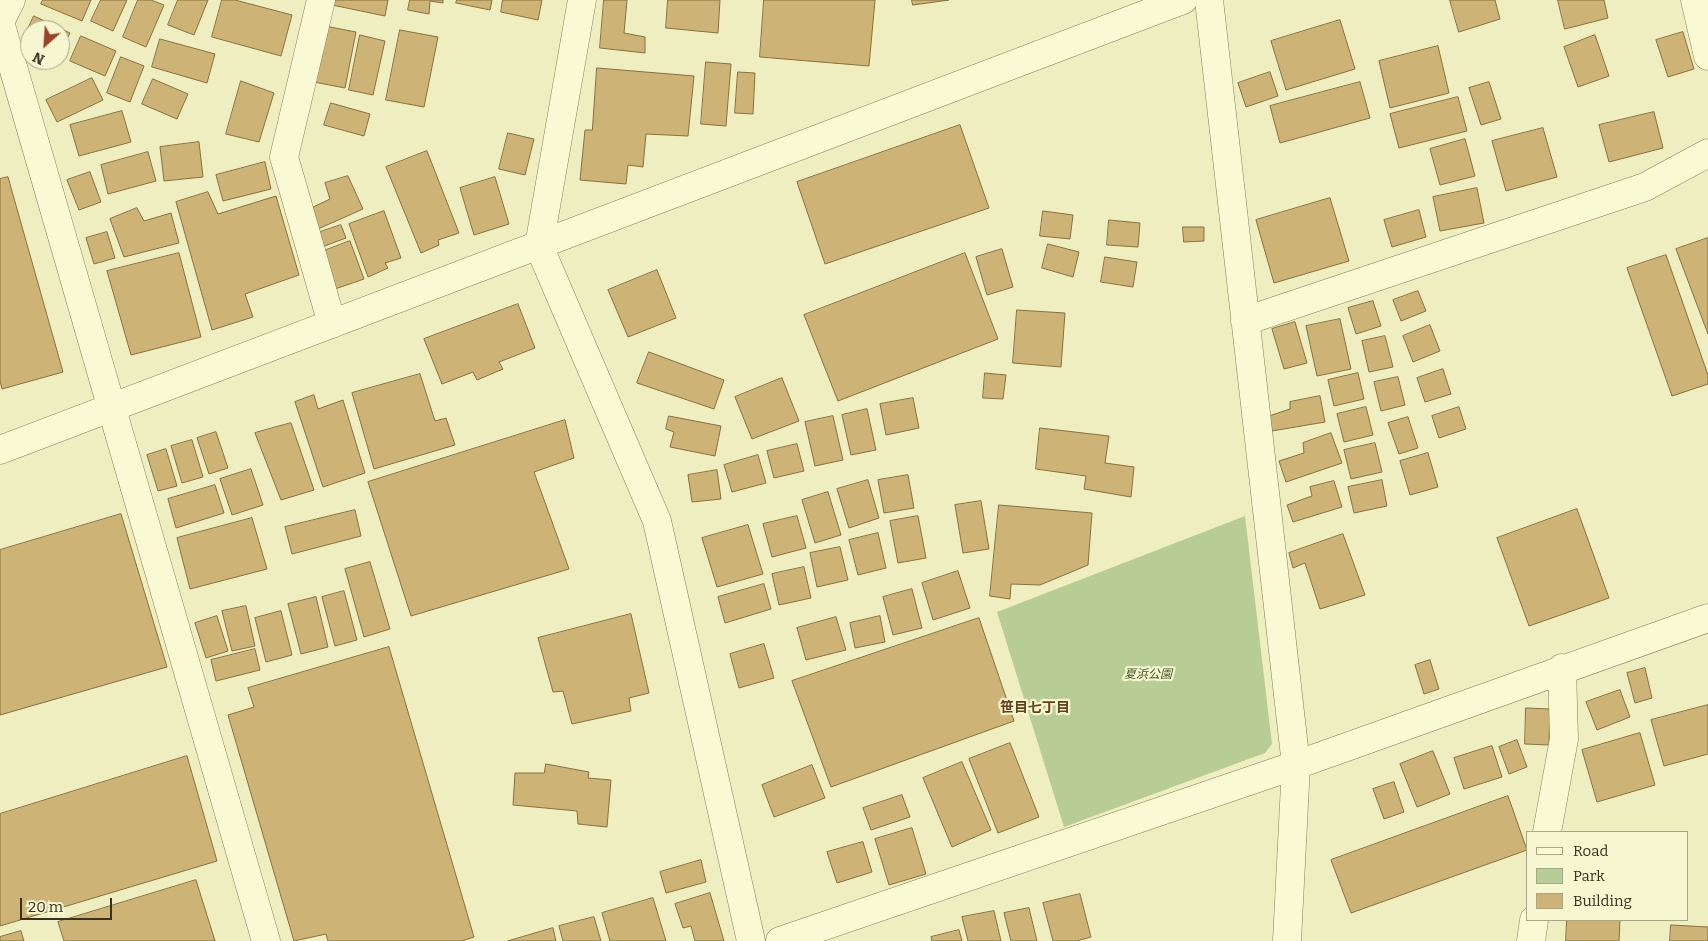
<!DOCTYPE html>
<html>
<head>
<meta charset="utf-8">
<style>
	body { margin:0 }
	#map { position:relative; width:1708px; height:941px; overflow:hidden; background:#efeec1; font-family:Bitter,serif }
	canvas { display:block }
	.legend { position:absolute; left:1526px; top:831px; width:162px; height:90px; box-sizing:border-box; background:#f6f6d1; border:1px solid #aaa789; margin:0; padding:6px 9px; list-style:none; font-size:15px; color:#38311d }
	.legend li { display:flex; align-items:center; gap:10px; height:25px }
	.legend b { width:25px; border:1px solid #aaa789 }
	.north { position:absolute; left:20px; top:20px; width:50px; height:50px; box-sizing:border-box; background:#f6f6d1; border:1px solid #aaa789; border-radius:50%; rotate:206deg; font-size:14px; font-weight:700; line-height:20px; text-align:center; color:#38311d }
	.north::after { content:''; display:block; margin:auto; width:18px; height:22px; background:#994527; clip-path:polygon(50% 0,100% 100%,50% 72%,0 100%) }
	.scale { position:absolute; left:20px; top:898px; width:92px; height:22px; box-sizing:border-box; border:2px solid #38311d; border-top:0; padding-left:6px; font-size:15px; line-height:18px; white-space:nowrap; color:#38311d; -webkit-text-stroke:4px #f6f6d1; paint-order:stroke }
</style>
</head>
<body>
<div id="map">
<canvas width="1708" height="941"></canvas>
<ul class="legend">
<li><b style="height:6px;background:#f9f9d4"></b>Road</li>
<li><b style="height:14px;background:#b7cd95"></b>Park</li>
<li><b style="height:14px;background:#ceb376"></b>Building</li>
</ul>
<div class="north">N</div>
<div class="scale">20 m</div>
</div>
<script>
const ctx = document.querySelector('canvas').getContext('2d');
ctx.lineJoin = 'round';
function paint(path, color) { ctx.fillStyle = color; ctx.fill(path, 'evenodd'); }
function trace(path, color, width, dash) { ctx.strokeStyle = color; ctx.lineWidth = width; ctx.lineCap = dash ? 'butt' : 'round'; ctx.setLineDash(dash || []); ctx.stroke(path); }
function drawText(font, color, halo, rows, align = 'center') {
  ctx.font = font + ' Bitter,"Noto Sans JP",serif'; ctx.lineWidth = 4.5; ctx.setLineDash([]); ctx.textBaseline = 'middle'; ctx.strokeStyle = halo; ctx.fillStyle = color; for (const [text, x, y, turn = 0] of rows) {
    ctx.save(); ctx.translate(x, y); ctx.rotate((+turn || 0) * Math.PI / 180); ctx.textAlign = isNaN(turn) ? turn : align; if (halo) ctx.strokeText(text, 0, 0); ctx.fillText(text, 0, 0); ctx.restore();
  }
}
const green = new Path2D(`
	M1245 516 1272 744 1265 753 1064 827 997 612Z`);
const building = new Path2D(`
	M43 0H91L82 21 41 4Z
	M101 0H127L113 31 91 21Z
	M138 0H151L164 5 146 47 123 37Z
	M178 0H208L194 35 168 25Z
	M222 0H235L292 15 281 56 212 37Z
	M333 0H388L385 16 332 5Z
	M410 0H443V3L430 1 429 14 408 10Z
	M457 0H492L490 10 456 3Z
	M503 0H542L538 20 501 12Z
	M604 0H627L624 33 645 37V53L600 48Z
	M668 0H720L718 33 666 28Z
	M764 0H875L869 66 760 57Z
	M912 0H949L913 5Z
	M1450 0H1495L1500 19 1459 32Z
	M1558 0H1604L1608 18 1565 29Z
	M34 16 70 33 60 53V30H30V54L27 53 23 39Z
	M1340 20 1355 69 1286 90 1271 41Z
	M325 26 356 32 345 88 314 82Z
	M400 30 438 37 424 107 386 100Z
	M1683 32 1694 69 1668 77 1656 40Z
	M360 35 385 41 373 95 349 90Z
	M1595 35 1609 76 1578 87 1564 47Z
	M81 36 116 51 105 76 70 61Z
	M160 39 215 54 207 83 152 67Z
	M1438 46 1449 93 1390 108 1379 61Z
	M121 57 144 66 130 102 107 93Z
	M706 62 731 64 726 126 701 124Z
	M597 68 694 76 688 136 646 134 643 167 628 165 626 184 580 180 585 130H592Z
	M738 72 755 73 753 114 735 113Z
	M1270 72 1278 96 1246 107 1238 83Z
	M92 78 103 100 57 122 46 100Z
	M153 79 188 94 177 119 142 104Z
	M241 81 274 93 259 142 226 134Z
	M1360 82 1370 118 1280 143 1270 106Z
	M1489 82 1501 119 1481 125 1469 88Z
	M1458 97 1467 131 1399 148 1390 114Z
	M331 103 370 114 364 136 324 125Z
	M122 111 131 142 79 156 70 125Z
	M1654 112 1663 148 1609 162 1599 125Z
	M960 125 989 208 825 264 797 182Z
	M1543 128 1557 177 1506 191 1492 141Z
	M508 133 534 139 525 175 499 169Z
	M1465 139 1475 176 1440 185 1430 149Z
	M199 142 203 177 164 181 160 147Z
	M427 151 459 233 438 240 439 245 421 253 386 167Z
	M148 152 156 181 108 194 101 165Z
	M265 162 271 189 223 201 216 175Z
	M90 172 101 202 79 210 67 180Z
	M348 176 363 209 318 229 309 209 330 199 325 183Z
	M8 177 63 372 2 389 0 381V179Z
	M495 177 509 224 474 235 460 188Z
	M1477 188 1484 223 1440 231 1433 197Z
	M208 192 218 214 276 196 299 275 245 294 253 317 212 330 176 202Z
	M1330 198 1349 261 1274 283 1256 220Z
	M137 208 144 221 171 213 179 243 124 257 110 219Z
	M1419 210 1426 237 1392 247 1384 220Z
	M384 211 401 258 385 263 388 268 368 277 349 224Z
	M1043 211 1073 215 1070 239 1040 236Z
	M1109 220 1140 223 1138 247 1107 245Z
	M341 225 346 238 319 248 314 234Z
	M1183 227H1204V241L1184 242Z
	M107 232 115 258 94 264 86 238Z
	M1708 238V334L1676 249Z
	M350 241 364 279 335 289 321 252Z
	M1048 244 1079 252 1073 277 1042 268Z
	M1002 249 1013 287 987 295 976 257Z
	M179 253 201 337 131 355 107 271Z
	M965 253 998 339 838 401 804 315Z
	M1666 255 1708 375V384L1672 396 1627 268Z
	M1105 257 1137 262 1133 287 1101 282Z
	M657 270 676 318 628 337 608 290Z
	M1418 291 1426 311 1401 321 1393 300Z
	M1373 301 1381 326 1356 334 1348 308Z
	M518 304 535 348 499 362 503 369 477 380 473 372 442 384 424 339Z
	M1017 310 1065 313 1061 367 1013 363Z
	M1340 319 1351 369 1317 376 1306 326Z
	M1295 322 1307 363 1284 369 1272 329Z
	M1430 325 1440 351 1413 362 1403 336Z
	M1385 336 1393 367 1369 372 1362 341Z
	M649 352 724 380 714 409 637 383Z
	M1443 369 1451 394 1425 402 1417 378Z
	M985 373 1006 375 1003 399 983 398Z
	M1358 373 1364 399 1334 406 1328 380Z
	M420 374 435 421 446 418 455 445 374 469 352 393Z
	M1398 377 1405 405 1381 411 1374 382Z
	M782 378 799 421 752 439 735 397Z
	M314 395 318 409 343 400 365 473 323 487 295 402Z
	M1320 396 1325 422 1272 431 1269 416 1290 409V402Z
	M913 398 919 428 886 435 880 404Z
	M1366 407 1373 435 1344 442 1337 414Z
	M1459 407 1466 429 1439 438 1432 416Z
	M867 409 876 450 851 455 842 415Z
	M669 416 721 426 715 456 670 447 674 432 666 429Z
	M833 416 843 460 815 466 805 422Z
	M1408 417 1418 448 1399 454 1388 423Z
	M565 420 574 458 534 472 569 569 411 616 368 482Z
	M291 423 314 490 281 500 255 433Z
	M1040 428 1109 436 1105 463 1134 467 1131 497 1084 489 1086 476 1036 469Z
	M216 432 228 468 209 474 197 438Z
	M1331 433 1342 463 1286 482 1279 461 1304 453 1303 443Z
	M192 440 203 477 182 483 171 446Z
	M1375 443 1382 472 1351 479 1344 450Z
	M797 444 804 471 774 478 767 451Z
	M166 449 177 486 158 491 147 455Z
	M1428 453 1438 487 1410 495 1400 461Z
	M758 455 766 483 732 492 724 465Z
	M251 469 263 505 232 515 220 479Z
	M717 470 721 499 692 502 688 475Z
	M908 475 914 508 884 513 878 480Z
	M868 480 879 518 849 528 837 489Z
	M1382 480 1387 506 1354 513 1348 487Z
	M1334 481 1342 507 1293 522 1287 505 1312 496 1310 487Z
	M215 485 224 513 176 528 168 499Z
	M828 492 841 535 815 543 802 500Z
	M981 501 989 549 963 553 955 505Z
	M999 505 1092 513 1088 565 1040 585 1011 584 1010 599 990 596Z
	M1577 509 1609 598 1529 626 1497 538Z
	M355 510 361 536 292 554 285 527Z
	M121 514 167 667 0 715V550Z
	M797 516 806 548 772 557 763 524Z
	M918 516 926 558 898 563 890 521Z
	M252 518 267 569 190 589 177 538Z
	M748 525 763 574 717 587 702 538Z
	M878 533 886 568 858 575 849 540Z
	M1343 534 1365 595 1320 609 1305 563 1293 568 1289 553Z
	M840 547 848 580 817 587 810 553Z
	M370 562 390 629 364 637 345 569Z
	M804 567 811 598 779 605 772 574Z
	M958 571 970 608 933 620 922 583Z
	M764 584 771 609 725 623 718 597Z
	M912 589 922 628 893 635 883 597Z
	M344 591 357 640 335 646 322 597Z
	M316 597 328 647 301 654 288 604Z
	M246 606 255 646 232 651 222 611Z
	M281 611 292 655 266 662 255 618Z
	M631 614 649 693 629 698 631 711 572 724 563 691 553 692 538 638Z
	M217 616 228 651 206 658 195 623Z
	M880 616 885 642 855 648 850 623Z
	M836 617 846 650 806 660 797 628Z
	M979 618 1014 721 831 787 792 681Z
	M764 644 774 678 739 688 730 654Z
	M389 647 474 937 462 941H328L326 934 294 941 228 715 254 707 248 688Z
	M255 649 260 670 216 681 211 660Z
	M1430 660 1439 689 1424 694 1415 665Z
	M1645 668 1652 698 1635 703 1627 673Z
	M1620 690 1630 717 1597 730 1586 702Z
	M1708 705V754L1664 766 1651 720Z
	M1526 708 1550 709 1549 745 1525 744Z
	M1640 733 1655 785 1597 802 1582 750Z
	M1517 740 1527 767 1509 774 1499 747Z
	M1010 743 1039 817 998 833 969 759Z
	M1492 746 1502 777 1464 789 1454 758Z
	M1433 751 1450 794 1417 807 1400 764Z
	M187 756 217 861 0 926V814Z
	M962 762 991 830 952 847 923 778Z
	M546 764 589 772 588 778 611 780 607 827 578 824 577 811 513 805 515 773H544Z
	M812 765 825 798 774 817 762 785Z
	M1394 782 1404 812 1384 819 1373 789Z
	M902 795 910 817 871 830 863 808Z
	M1508 796 1527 850 1351 913 1331 860Z
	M912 828 926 874 889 885 875 839Z
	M863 842 872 872 837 883 827 852Z
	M701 860 706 882 666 893 660 872Z
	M196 880 215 941H64L58 922Z
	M710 893 724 941H695L691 926 683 928 675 904Z
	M1080 894 1091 937 1077 941H1053L1043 903Z
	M653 898 666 941H610L602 913Z
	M1029 908 1037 941H1011L1004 913Z
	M994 911 1001 941H968L962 917Z
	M594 917 601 941H563L559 926Z
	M1567 920H1620L1619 941H1566Z
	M1671 925 1708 927V941H1670Z
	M553 928 556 941H508Z
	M959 930 962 941H932L931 937Z
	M21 931 24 941H0V937Z`);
const minor = new Path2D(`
	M11 0 0 22 266 941
	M321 0 284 157 332 324
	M582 0 539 246 657 521 751 941
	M1209 0 1296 765 1287 941
	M1695 0 1708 56
	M1245 321 1645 187 1708 153
	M0 450 1183 0
	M1547 832 1564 739 1562 668
	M780 941 1296 765 1708 618
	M1531 941 1534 920`);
const parkNames = [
	["夏浜公園",1148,675]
];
const neighbourhoodNames = [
	["笹目七丁目",1035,708]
];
paint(green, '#b7cd95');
paint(building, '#ceb376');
trace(building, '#88703d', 1);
trace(minor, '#897f58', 29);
trace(minor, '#f9f9d4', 28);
drawText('italic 12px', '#3b5523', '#f6f6d1', parkNames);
drawText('bold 14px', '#653f1b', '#f6f6d1', neighbourhoodNames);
</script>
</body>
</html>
